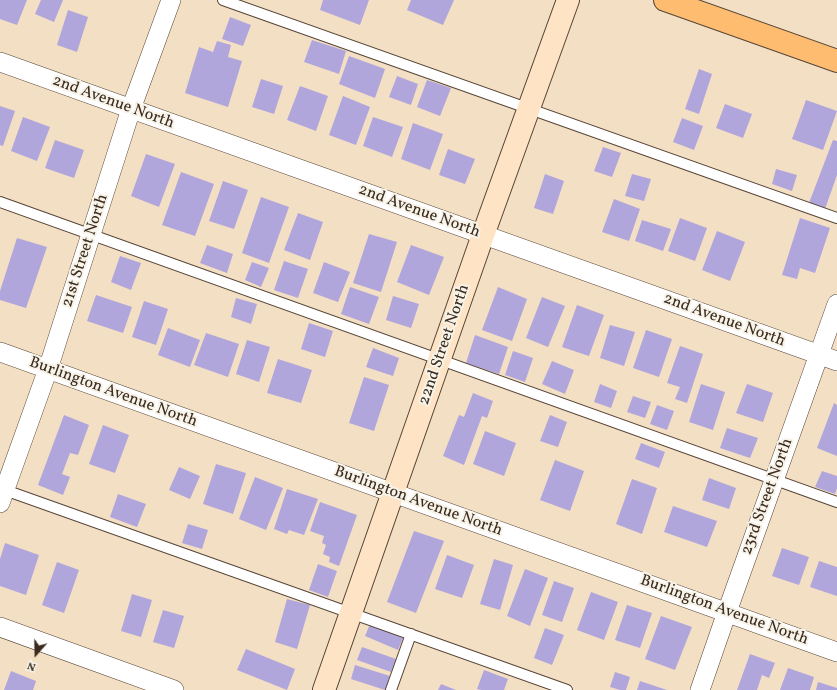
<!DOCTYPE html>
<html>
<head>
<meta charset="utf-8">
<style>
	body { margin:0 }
	#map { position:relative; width:837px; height:690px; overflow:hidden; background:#f3dfc3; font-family:Vollkorn,serif }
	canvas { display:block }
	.north { position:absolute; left:16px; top:634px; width:40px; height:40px; -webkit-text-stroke:3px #f7f3e8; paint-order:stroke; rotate:200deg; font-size:11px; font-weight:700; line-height:16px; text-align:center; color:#3b2a1e }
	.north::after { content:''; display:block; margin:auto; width:14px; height:18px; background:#3b2a1e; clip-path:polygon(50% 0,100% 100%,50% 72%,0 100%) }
</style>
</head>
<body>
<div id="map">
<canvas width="837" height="690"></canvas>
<div class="north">N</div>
</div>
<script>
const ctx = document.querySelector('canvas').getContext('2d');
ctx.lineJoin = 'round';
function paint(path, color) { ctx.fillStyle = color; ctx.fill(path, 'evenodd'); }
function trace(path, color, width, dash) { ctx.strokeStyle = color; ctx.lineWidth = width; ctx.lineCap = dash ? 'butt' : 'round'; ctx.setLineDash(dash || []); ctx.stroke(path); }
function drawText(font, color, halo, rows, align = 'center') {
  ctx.font = font + ' Vollkorn,serif'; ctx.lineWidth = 4; ctx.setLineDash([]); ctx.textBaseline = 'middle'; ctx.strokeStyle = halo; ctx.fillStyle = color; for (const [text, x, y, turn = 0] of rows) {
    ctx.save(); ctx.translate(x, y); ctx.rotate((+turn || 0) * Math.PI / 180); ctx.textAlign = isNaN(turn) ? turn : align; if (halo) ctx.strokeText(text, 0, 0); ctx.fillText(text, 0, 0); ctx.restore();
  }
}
const building = new Path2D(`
	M0 0H27L17 25 0 19Z
	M41 0H63L54 22 35 14Z
	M323 0H369L360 25 320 10Z
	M411 0H454L443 25 407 10Z
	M68 10 88 17 77 52 57 45Z
	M230 17 251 25 243 46 222 39Z
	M312 40 346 51 339 74 304 62Z
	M217 41 231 45 228 57 242 61 228 107 185 93 199 47 213 52Z
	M349 56 385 69 375 98 339 84Z
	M699 69 712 74 699 114 685 109Z
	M397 76 418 84 411 105 389 97Z
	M261 79 283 86 274 114 252 107Z
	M427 80 451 88 440 116 417 107Z
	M300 86 328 96 316 131 287 120Z
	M343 96 370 107 356 145 329 135Z
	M806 100 837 111 823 150 792 139Z
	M725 104 752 114 743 138 716 128Z
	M0 106 15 111 3 146 0 145Z
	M23 117 50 127 37 161 11 151Z
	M373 117 403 127 392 157 363 146Z
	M682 118 703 126 694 150 673 142Z
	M413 123 443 134 430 170 401 159Z
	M55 140 84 150 74 178 45 168Z
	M833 140 837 141V175L825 209 809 203Z
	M603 147 621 153 612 177 594 171Z
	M448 149 475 159 465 184 439 175Z
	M146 154 175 164 159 207 131 196Z
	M776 169 797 175 792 191 772 184Z
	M181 172 214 184 195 236 162 225Z
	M545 174 564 181 553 214 534 208Z
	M632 174 651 179 644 201 625 196Z
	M223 181 248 190 234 229 209 221Z
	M261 197 289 207 269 263 242 253Z
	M614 199 640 209 629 241 602 232Z
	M298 213 323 222 310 260 284 250Z
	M680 218 707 228 695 261 668 251Z
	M800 218 830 228 815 273 800 268 797 279 782 275Z
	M642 220 671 229 663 251 635 241Z
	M717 231 745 242 730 281 702 270Z
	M369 234 397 242 381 292 353 283Z
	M17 238 47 247 26 308 0 300V291Z
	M207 245 233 254 227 273 200 263Z
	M411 245 444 257 429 295 397 282Z
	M120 256 141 263 131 290 111 282Z
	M284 261 308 269 298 298 274 290Z
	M252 262 269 268 261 287 245 280Z
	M324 262 350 272 338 302 313 293Z
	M350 287 379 297 369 324 341 314Z
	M498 287 527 299 512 341 482 330Z
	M96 295 132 307 123 333 87 321Z
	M393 296 419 304 411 328 386 320Z
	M542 297 565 306 548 347 526 338Z
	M236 298 257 304 251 324 231 317Z
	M144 301 168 309 156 345 132 337Z
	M577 305 604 315 589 356 562 347Z
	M309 323 333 331 325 357 301 349Z
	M610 325 635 332 624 366 600 358Z
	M168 328 200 340 190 367 158 355Z
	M646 330 672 339 659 377 633 368Z
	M206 333 239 344 228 377 194 365Z
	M475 335 508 347 499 374 466 363Z
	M247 340 270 347 259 382 236 374Z
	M680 346 703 354 687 403 675 399 680 387 667 383Z
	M373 348 399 358 393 376 366 367Z
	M513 351 533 358 525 382 505 375Z
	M278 359 312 370 301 403 267 393Z
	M552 361 574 370 565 394 542 384Z
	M364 377 389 385 374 431 349 423Z
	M600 384 617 391 611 408 594 402Z
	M701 384 725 392 713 430 689 422Z
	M747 384 773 393 763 422 736 413Z
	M473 393 493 401 487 418 482 416 464 465 443 456 459 415 464 417Z
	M633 396 651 402 645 418 627 412Z
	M834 403 837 405V456L817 448Z
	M657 405 674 411 667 430 650 424Z
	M64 415 89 425 78 455 70 453 62 474 70 477 63 495 38 485Z
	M550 415 567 422 558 447 540 441Z
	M103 425 129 435 115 473 89 464Z
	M727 428 758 438 750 458 720 448Z
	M485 431 516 443 504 476 473 464Z
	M641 443 665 452 659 468 635 459Z
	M555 460 584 471 570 511 540 500Z
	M216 464 246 473 233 514 203 504Z
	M179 467 200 476 190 499 169 490Z
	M822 471 837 476V488L835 494 815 487Z
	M255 477 283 488 266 530 239 519Z
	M709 478 736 488 729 509 702 500Z
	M632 479 657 488 642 534 616 524Z
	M287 489 318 499 304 535 289 530 287 534 274 529Z
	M118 494 146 504 137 527 110 517Z
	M320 502 357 515 339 566 329 562 330 557 323 554 326 545 322 543 324 536 310 531Z
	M673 506 717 521 707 547 664 532Z
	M188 524 208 530 202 549 182 543Z
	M414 531 444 541 416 613 387 602Z
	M5 543 39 555 26 595 0 586V559Z
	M782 548 809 557 799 585 772 576Z
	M447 555 474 565 462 598 435 589Z
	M494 559 513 565 500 610 480 604Z
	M819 561 837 567V596L810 587Z
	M57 562 79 570 64 613 42 605Z
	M318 564 337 571 328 597 309 590Z
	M525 569 548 578 530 626 507 616Z
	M554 581 574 588 562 622 542 615Z
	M591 592 618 602 604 640 577 630Z
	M132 594 152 600 141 637 121 631Z
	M287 599 310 605 297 649 275 642Z
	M627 605 652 613 640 648 615 640Z
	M163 610 184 616 174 648 153 642Z
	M661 616 692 627 675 670 645 659Z
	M370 624 403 638 398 650 365 636Z
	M545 628 564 635 552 665 534 658Z
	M362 647 396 659 391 672 357 660Z
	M246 649 295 669 287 690 237 670Z
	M750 654 775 663 769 678 762 675 757 690H737Z
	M355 665 390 676 385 690 351 679Z
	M788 668 814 677 810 690H780Z
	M484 670 508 679 504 690H481L477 689Z
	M11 671 36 681 33 690H4Z
	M615 672 630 677 626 690H620L610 687Z
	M640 681 667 690H637Z
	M818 682 837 688V690H816Z
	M441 684 456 690H438Z`);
const lane = new Path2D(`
	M223 0 837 218
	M0 202 837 502
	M2 489 567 690
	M391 690 411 634`);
const street = new Path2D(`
	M0 62 837 361
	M0 352 837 652
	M0 503 48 369 131 109 171 0
	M0 627 174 690
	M700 690 727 612 837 304`);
const secondary = new Path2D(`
	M324 690 483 235 568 0`);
const primary = new Path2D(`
	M665 0 837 61`);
const streetNames = [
	["2nd Avenue North",113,103,20],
	["2nd Avenue North",419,212,20],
	["21st Street North",86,251,-72],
	["2nd Avenue North",724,321,20],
	["22nd Street North",445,345,-71],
	["Burlington Avenue North",113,393,20],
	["23rd Street North",768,497,-70],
	["Burlington Avenue North",418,502,20],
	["Burlington Avenue North",724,611,20]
];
paint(building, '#b1a6dc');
trace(lane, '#574537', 12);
trace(street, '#574537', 20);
trace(secondary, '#574537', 24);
trace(primary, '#574537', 24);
trace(lane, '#fff', 10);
trace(street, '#fff', 19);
trace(secondary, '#fee4c5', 22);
trace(primary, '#fdbc6f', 22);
drawText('16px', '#3b2a1e', '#f7f3e8', streetNames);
</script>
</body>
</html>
